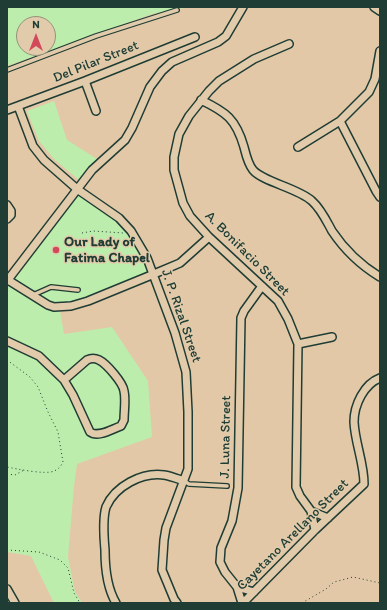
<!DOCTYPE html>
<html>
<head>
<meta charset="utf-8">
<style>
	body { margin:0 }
	#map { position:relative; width:387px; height:610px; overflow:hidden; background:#e3c8a7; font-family:Itim,sans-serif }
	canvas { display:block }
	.frame { position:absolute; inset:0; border:8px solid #1f3d34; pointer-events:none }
	.north { position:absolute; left:16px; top:16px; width:40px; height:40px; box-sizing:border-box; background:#e2cbab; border:1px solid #94927b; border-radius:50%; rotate:0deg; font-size:11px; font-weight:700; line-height:16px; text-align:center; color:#1f3d34 }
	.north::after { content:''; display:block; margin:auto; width:14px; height:18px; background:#d1495b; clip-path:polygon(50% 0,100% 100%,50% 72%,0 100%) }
</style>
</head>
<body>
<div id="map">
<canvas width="387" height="610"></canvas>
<div class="frame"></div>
<div class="north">N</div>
</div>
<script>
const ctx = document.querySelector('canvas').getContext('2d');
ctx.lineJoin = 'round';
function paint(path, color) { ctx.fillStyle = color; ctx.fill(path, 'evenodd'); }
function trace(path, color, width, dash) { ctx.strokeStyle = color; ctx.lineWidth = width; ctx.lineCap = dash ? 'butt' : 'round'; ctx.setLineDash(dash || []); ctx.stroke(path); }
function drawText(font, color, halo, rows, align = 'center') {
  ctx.font = font + ' Itim,sans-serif'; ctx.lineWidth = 3; ctx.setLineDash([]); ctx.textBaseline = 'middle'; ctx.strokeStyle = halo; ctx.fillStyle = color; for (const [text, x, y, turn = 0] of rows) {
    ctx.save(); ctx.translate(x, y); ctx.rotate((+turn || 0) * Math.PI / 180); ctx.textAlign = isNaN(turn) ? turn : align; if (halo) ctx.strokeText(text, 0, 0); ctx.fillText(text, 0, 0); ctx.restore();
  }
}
const green = new Path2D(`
	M7 7H190L152 14 7 66ZM24 24H48V48H24Z
	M54 101 67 140 97 159 79 180 54 159 39 141 27 111Z
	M78 194 117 221 134 241 149 272C131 280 71 308 54 303 41 299 26 286 15 279Z
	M10 284 50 311H60L64 334 112 327 148 381 152 437 77 464 74 486 68 557 75 592 82 603H54L31 556 7 552V287Z`);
const path = new Path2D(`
	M82 233 93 231 123 233
	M7 360 30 377 38 387 48 412 58 432 63 462C61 466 59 469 54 471 46 475 17 469 7 467
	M7 474 15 475 24 470
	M7 550 39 552 60 560 68 568 74 593 80 603
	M302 603 326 589 334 582 342 580 353 577 380 583`);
const lane = new Path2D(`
	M7 70 96 36 177 10
	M33 295 51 287 78 290
	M184 481 189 484 227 486`);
const street = new Path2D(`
	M374 7 380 11
	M289 44 254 59 219 81 209 91 189 116 179 134 174 157V170L183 203 190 216 209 237 278 301 288 319 298 344 296 487 300 496 311 511 315 530
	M85 81 96 111
	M201 100C226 112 236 119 244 147 246 155 248 164 253 170 263 182 298 188 312 201 321 209 326 220 332 231 344 249 362 266 380 277
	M18 106 33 146 44 160 77 189 119 218 131 231 147 258 175 333 186 372 188 412V469L166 528 164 540 162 570 174 599 177 603
	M7 110 85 81 195 37
	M340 121 376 191 380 197
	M298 147 340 121 369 92 375 79 380 51
	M7 205 11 211V215L7 219
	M8 280 48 305 54 307 71 306 88 301 154 274 180 263 209 237
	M7 281 92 170 125 140 132 128 150 87 162 71 172 62 218 42 226 36 243 7
	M7 341 39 356 64 380 73 395 90 432C98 438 112 429 121 426L124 420C124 411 126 400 124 391 123 383 107 364 99 360 95 358 91 358 87 360L64 380
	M298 344 332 337
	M311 511 328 518
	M237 587 254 592
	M7 589 15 603
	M116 603C107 588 105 567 105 550 104 539 103 517 106 507 115 486 142 472 164 475 171 476 178 479 184 481
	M242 603 237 587 225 572 220 562 221 548 232 521 238 488 241 318 244 311 262 286
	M243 603 315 530 364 484C364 463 355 443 354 422 354 405 364 384 380 378`);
const markers = [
	[56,250,4,"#d1495b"]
];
const streetNames = [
	["Del Pilar Street",96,62,-22],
	["A. Bonifacio Street",247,254,45],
	["J. P. Rizal Street",181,316,71],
	["J. Luna Street",226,437,-89],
	["Cayetano Arellano Street",293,535,-45]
];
const poiNames = [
	["Our Lady of",64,242],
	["Fatima Chapel",64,258]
];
paint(green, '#bdedac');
trace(lane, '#1f3d34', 6);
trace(street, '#1f3d34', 10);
trace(path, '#1f3d34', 1, [1, 3]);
trace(lane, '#e2cbab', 3.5);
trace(street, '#e2cbab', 7);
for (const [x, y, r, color] of markers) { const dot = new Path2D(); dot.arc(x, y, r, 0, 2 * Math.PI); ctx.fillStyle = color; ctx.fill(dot); trace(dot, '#e2cbab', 1.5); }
drawText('14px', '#1f3d34', '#e2cbab', streetNames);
drawText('bold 14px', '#1f3d34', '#e2cbab', poiNames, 'left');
</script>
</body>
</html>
